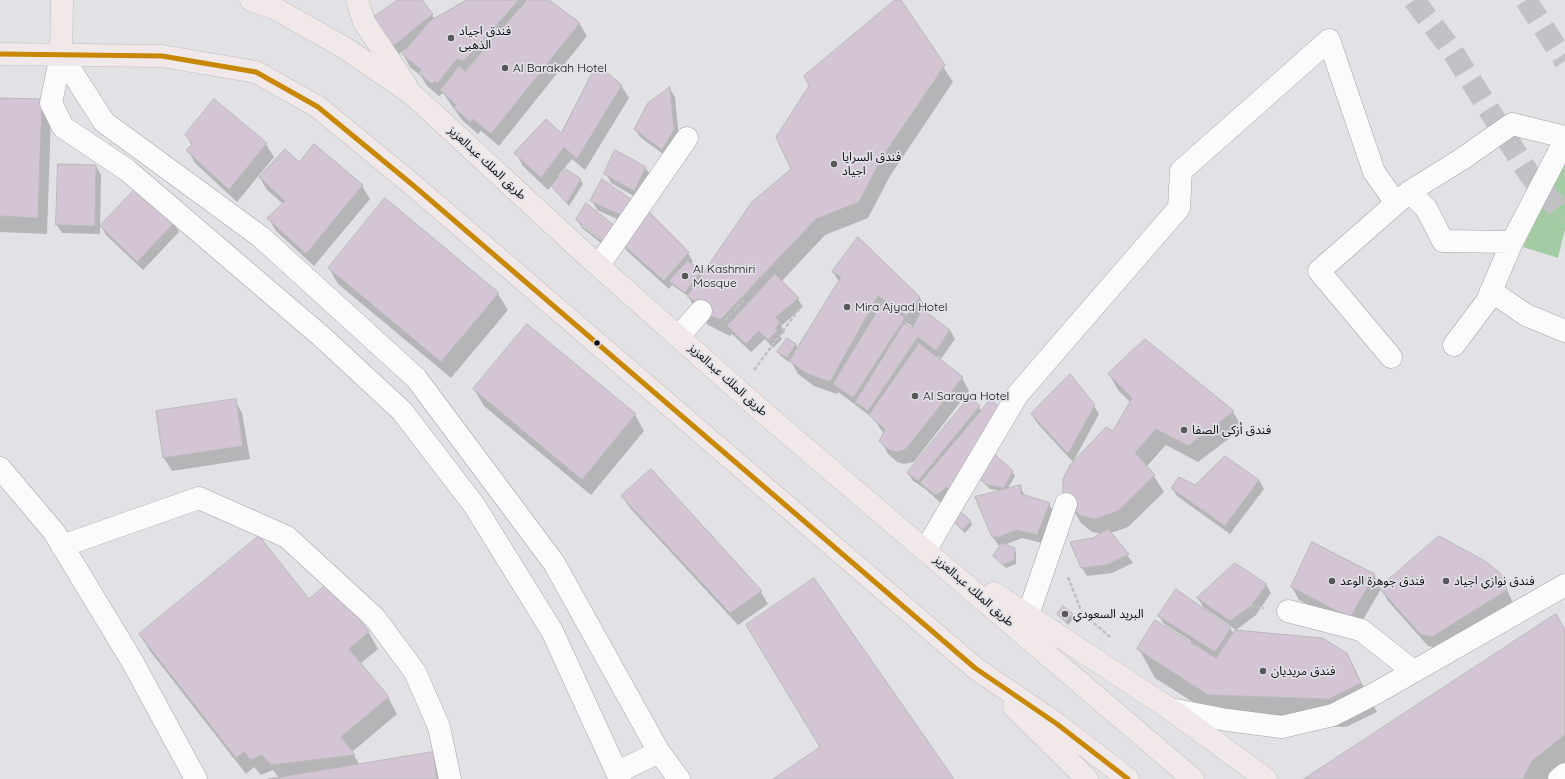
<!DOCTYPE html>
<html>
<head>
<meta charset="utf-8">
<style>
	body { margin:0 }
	canvas { display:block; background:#e2e2e6 }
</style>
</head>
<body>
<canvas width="1565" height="779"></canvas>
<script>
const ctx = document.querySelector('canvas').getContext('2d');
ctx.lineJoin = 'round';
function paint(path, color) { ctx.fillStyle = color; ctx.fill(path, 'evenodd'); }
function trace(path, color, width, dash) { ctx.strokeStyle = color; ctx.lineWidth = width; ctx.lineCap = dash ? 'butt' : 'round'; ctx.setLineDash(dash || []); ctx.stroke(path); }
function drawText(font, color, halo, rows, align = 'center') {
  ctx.font = font + ' Quicksand,"Noto Sans Arabic",sans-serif'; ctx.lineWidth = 3.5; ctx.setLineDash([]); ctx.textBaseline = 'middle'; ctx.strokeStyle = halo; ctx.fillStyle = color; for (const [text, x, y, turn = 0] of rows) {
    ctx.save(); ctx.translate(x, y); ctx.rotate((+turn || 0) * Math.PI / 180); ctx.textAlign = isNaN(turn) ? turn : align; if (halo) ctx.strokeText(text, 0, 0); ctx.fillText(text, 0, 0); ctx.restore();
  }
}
const forest = new Path2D(`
	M1565 161V229L1558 258 1523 247Z`);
const shadow = new Path2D(`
	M399 0H420L435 19 469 0H548L579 23 587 36 499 146 481 131 478 134 462 120 443 93 439 96 427 86 421 76 410 67 403 54 409 46 397 56 377 28Z
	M897 0H899L953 82 890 176 868 218 825 235 781 282 798 299 803 307 781 326 785 332 780 336 782 339 773 348 765 339 751 352 732 334 730 336 708 325 703 316 697 312 688 296 672 285 669 289 627 251 622 243 611 251 582 228 577 220 620 231 688 253 693 262 691 264 702 275 793 169ZM582 224 610 245 609 246 582 226Z
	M621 85 629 98 585 170 572 159 558 176 580 179 583 184 569 206 551 186 548 190 523 166 516 153 561 135Z
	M670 89 675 97 679 139 667 157 640 137 635 129Z
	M0 99 41 100 51 117 47 234 0 232Z
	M214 100 266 144 274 157 237 202 195 163 188 150 192 146 186 135Z
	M616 152 646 168 651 177 639 199 611 183 606 174Z
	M299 163 362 186 370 199 314 266 276 231 268 218 283 204 267 190 260 178Z
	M96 166 101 175 100 234 62 233 57 225Z
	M602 181 628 224 597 210 592 201Z
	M174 223 179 232 143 270 106 235 101 226Z
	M859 238 920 298 927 311 926 313 950 330 955 339 941 359 938 356 936 358 962 378 969 391 914 462 904 464 897 462 888 454 881 441 884 434 873 418 838 392 837 394 814 386 798 374 790 360 789 362 781 356 778 352 796 344 798 349 839 282 833 272ZM906 322 913 327 912 329 909 327Z
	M329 268 498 294 508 310 451 378 338 284Z
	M1145 341 1233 412 1243 428 1198 462 1166 445 1146 467 1154 476 1164 492 1128 527 1111 533 1133 563 1112 573 1087 576 1082 568 1093 539 1101 534 1092 532 1081 523 1071 506 1130 402 1118 390 1109 374Z
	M474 389 635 415 644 431 591 495 484 406Z
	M235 400 242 413 250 459 172 471 164 458 157 412Z
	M1094 406 1099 414 1073 462 1037 423 1032 414Z
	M979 407 982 412 1002 411 941 503 924 488 913 481 908 473Z
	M1012 472 1015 476 1007 490 1020 486 1025 496 1049 504 1054 513 1042 543 1022 538 1004 545 1014 549 1016 553V564L1006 568 994 556 1001 545H998L993 537 1003 491 990 489 978 477Z
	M1259 480 1264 489 1230 534 1177 496 1172 488Z
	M622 496 761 592 768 604 738 625 630 508Z
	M970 521 972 525 965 533 954 522Z
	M1500 574 1513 603 1439 649 1428 646 1388 601 1381 589 1357 630 1299 600 1292 587 1374 575 1382 588Z
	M330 583 369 633 378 649 360 664 388 697 397 714 352 752 360 765 432 753 441 770 443 779H274L279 778 273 770 261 775 254 767 246 774 150 651 140 635 308 600Z
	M1266 584 1271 593 1256 615 1236 630 1203 607 1198 598Z
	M1058 614H1072L1074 618 1068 625Z
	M1159 616 1230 628 1234 634 1346 654 1377 712 1346 727 1226 723 1155 678 1139 649 1189 643 1191 641 1164 624Z
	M1565 631V772L1557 779H1306Z`);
const building = new Path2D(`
	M398 0H422L433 14 391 48 371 19Z
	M467 0H519L464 61 457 59 437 84 435 81 432 84 418 73 421 70 402 54 430 21Z
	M527 0H549L580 23 491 134 473 119 470 122 454 108 456 105 440 90 459 66 465 71Z
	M895 0H901L945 65 881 159 859 202 816 219 720 320 698 309 694 301 687 296 752 202 791 169 776 137 809 86 804 76Z
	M597 64 622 85 577 159 564 147 541 178 514 153 546 119 561 133Z
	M670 87 674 130 662 150 634 129 648 103Z
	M0 98 42 99 38 218 0 216Z
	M214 99 267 143 229 190 186 150 193 144 185 135Z
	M314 144 363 185 306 254 267 218 285 201 259 177 285 149 299 162Z
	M615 150 646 167 634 191 604 174Z
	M58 164 96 165 95 226 56 225Z
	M566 169 581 179 567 203 551 186Z
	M602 179 635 202 623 216 590 201Z
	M137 187 175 222 137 262 100 226Z
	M385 198 499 293 441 362 328 268Z
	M586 203 620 230 605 242 576 220Z
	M648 211 689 252 664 281 620 242Z
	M858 237 920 297 907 316 878 296 830 382 806 373 789 361 841 277 832 272Z
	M688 261 701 271 685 293 669 281Z
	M775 274 799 298 776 317 780 323 775 328 778 330 768 340 759 331 746 344 727 326Z
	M883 302 905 318 853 398 833 384Z
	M922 309 950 330 936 351 918 337 868 411 855 402 904 323 912 328Z
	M527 324 636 414 582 480 473 389Z
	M787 338 796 344 787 358 777 352Z
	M1145 339 1234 411 1188 446 1156 429 1135 453 1155 475 1118 511 1095 519 1081 516 1070 507 1063 492V479L1070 465 1106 427 1113 431 1132 398 1108 374Z
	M919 343 963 377 906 449 897 452 889 450 879 441 885 430 869 415Z
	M1070 374 1095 405 1068 454 1031 414Z
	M970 396 980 406 918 481 907 473Z
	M236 399 243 446 163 458 156 411Z
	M991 399 1002 410 951 490 946 487 940 493 935 495 920 483Z
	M992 452 1013 471 1004 488 987 485 977 477Z
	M1225 456 1259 480 1225 526 1171 488 1179 477 1195 485Z
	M651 469 762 591 730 613 621 496Z
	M1021 485V494L1050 503 1037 535 1017 530 999 537H992L975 497Z
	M962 513 971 521 963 530 953 521Z
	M1108 529 1129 554 1107 565 1081 568 1070 542 1093 538Z
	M259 536 309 599 330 581 369 632 349 649 389 697 341 737 355 755 271 765 262 755 251 760 244 752 236 758 139 634Z
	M1439 536 1485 561 1501 574 1507 590 1432 637 1420 634 1379 588Z
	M1312 542 1375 574 1350 618 1291 587Z
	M1002 543 1015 548 1014 560 1003 565 993 556Z
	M1235 563 1267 584 1251 606 1230 621 1197 598Z
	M814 578 954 779H773L820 747 746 625Z
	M1176 589 1231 628 1215 652 1158 616Z
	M1063 606 1073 614 1066 622 1057 614Z
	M1556 614 1565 630V735L1532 761 1523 779H1304Z
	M1155 620 1216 658 1235 630 1322 638 1347 653 1361 683 1329 699 1208 695 1137 649Z
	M433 752 437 779H268Z`);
const highwayTunnel = new Path2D(`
	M1414 0 1453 52 1529 174 1565 217
	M1526 0 1565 61`);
const path = new Path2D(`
	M725 320 744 300
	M754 370 802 305
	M1068 577 1082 613 1110 637
	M1251 606 1264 608`);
const minor = new Path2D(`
	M61 55 104 122 261 237 416 378 554 563 659 752 679 779
	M61 55 51 103 63 127 127 170 321 336 402 411 474 505 552 631 620 779
	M1409 192 1426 208 1443 241 1512 242
	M599 265 687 138
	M1491 291 1526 315 1565 331
	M679 336 701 311
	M1454 345 1487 301 1512 242 1565 140
	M1391 357 1319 271 1409 192 1462 159 1512 124 1565 137
	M0 468 54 532 132 661 196 779
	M62 546 199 498 287 537 375 618 415 672 439 727 450 779
	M926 549 1018 394 1179 208 1181 171 1329 40 1374 172 1396 203
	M1288 611 1361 630 1413 671
	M1028 615 1066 504
	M1170 709 1227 720 1282 727 1333 715 1376 693 1565 585
	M618 772 659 752
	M1559 779 1565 774`);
const highway = new Path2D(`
	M251 0 274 8 345 48 412 94 583 252 763 412 1193 779
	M357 0 364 22 406 85
	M0 54 162 56 256 72 318 107 414 186 975 668 1057 724 1128 779
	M61 55 62 0
	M994 593 1170 709 1266 779
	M1014 707 1087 779`);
const bus1 = new Path2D(`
	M0 54 162 56 256 72 318 107 414 186 975 668 1057 724 1128 779`);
const markers = [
	[451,38,4,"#58585b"],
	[505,68,4,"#58585b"],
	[834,164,4,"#58585b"],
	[685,276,4,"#58585b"],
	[847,307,4,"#58585b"],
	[597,343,3.5,"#0e0e10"],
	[915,396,4,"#58585b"],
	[1184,430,4,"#58585b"],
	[1332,581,4,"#58585b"],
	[1446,581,4,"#58585b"],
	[1065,614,4,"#58585b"],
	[1263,671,4,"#58585b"]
];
const poiNames = [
	["فندق اجیاد",459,31],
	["الذهبی",459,45],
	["Al Barakah Hotel",513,68],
	["فندق السرايا",842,157],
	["اجياد",842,171],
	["Al Kashmiri",693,269],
	["Mosque",693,283],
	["Mira Ajyad Hotel",855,307],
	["Al Saraya Hotel",923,396],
	["فندق أزكى الصفا",1192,430],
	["فندق جوهرة الوعد",1340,581],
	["فندق نوازي اجياد",1454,581],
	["البريد السعودي",1073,614],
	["فندق مريديان",1271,671]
];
const streetNames = [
	["طريق الملك عبدالعزيز",487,163,43],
	["طريق الملك عبدالعزيز",728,380,42],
	["طريق الملك عبدالعزيز",974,591,41]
];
paint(forest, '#a3cba4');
paint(shadow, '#0003');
paint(building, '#d4c5d4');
trace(building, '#b8b8ba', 1);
trace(highwayTunnel, '#c2c2c6', 22, [22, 11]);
trace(minor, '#a4a4a7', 23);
trace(highway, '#c0c0c2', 23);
trace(path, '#c1c1c2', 2.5, [4, 2]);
trace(minor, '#fbfbfb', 22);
trace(highway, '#f1e8e9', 22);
trace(bus1, '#c88803', 5);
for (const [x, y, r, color] of markers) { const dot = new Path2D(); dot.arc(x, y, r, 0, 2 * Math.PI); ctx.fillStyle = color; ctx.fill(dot); trace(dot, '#e1e1e7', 1.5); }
drawText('12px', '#0e0e10', '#e1e1e7', poiNames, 'left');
drawText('12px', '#0e0e10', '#e1e1e7', streetNames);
</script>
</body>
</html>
